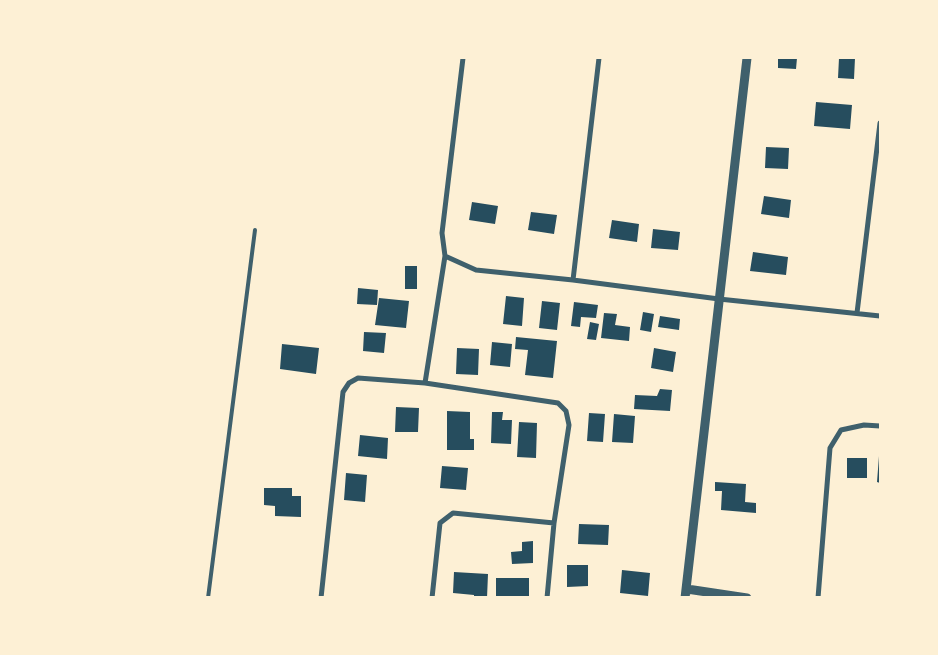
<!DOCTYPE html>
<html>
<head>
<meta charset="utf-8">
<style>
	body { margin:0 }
	#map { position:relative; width:938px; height:655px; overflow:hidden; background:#fdf0d5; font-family:"Fira Sans Condensed",sans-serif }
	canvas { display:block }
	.frame { position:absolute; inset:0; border:59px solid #fdf0d5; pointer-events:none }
</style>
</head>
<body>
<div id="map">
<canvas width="938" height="655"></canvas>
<div class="frame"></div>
</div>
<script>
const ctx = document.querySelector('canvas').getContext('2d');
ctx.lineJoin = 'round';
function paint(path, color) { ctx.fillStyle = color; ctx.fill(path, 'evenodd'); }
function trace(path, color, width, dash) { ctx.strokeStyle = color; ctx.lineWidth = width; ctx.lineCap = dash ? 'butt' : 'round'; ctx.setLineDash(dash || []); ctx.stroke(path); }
const building = new Path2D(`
	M778 58H797L796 69 778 68Z
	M839 58H855L854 79 838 78Z
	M816 102 852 105 850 129 814 126Z
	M766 147 789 148 788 169 765 168Z
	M764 196 791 200 789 218 761 214Z
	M472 202 498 206 495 224 469 220Z
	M531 212 557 215 554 234 528 230Z
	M612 220 639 224 637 242 609 238Z
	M653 229 680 232 678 250 651 248Z
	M753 252 788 257 786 275 750 271Z
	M405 266H417V289H405Z
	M358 288 378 290 377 305 357 304Z
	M506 296 524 298 522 326 503 324Z
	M379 298 409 301 406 328 375 325Z
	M542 301 560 303 557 330 539 328Z
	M574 302 598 305 596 318 581 317 580 327 571 326Z
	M643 312 654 314 651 332 640 330Z
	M604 313 617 314 615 325 630 327 629 341 601 338Z
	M660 316 680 319 679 330 658 327Z
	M590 322 599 324 596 340 587 339Z
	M364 332 386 333 384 353 363 351Z
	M516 337 557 341 553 378 525 375 528 350 515 349Z
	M492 342 512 344 510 367 490 365Z
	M282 344 319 348 316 374 280 369Z
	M457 348 479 349 478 375 456 374Z
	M654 348 676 352 673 372 651 368Z
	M660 389 672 390 670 411 634 409 635 395 657 396Z
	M396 407 419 408 418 432H395Z
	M447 411 470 412V439H474V450H447Z
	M492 412H503L502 420H512L511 444 491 443Z
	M589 413 605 414 603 442 587 441Z
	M614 414 635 416 633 443 612 442Z
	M519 422 537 423 536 458 517 457Z
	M360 435 388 438 387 459 358 456Z
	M879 456H880V483L877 482Z
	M847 458H867V478H847Z
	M442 466 468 468 466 490 440 488Z
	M346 473 367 475 365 502 344 500Z
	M715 482 746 484 745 502 756 503V513L721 510 722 491H715Z
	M264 488H292V496H301V517L275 516V506L264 505Z
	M579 524 609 525 608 545 578 544Z
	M533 541V563L512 564 511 552 522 551V542Z
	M567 565H588V586L567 587Z
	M622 570 650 573 648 596 620 593Z
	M454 572 488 574 487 598H474V595L453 593Z
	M496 578H529V598H496Z`);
const service = new Path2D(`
	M208 598 255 230`);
const minor = new Path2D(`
	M463 58 442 233 445 256 476 270 573 280 719 299 880 316
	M573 280 599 58
	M857 313 880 123
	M425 383 445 256
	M321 598 343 392 349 383 358 378 425 383 558 403 566 411 569 425 554 523 547 598
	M432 598 440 523 453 513 554 523
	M818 598 830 448 841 430 864 425 880 426`);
const tertiary = new Path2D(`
	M687 589 747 598
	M685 598 747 58`);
paint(building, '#264d5e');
trace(service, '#3f606c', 4);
trace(minor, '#3f606c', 5);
trace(tertiary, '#3f606c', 9);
</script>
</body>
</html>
